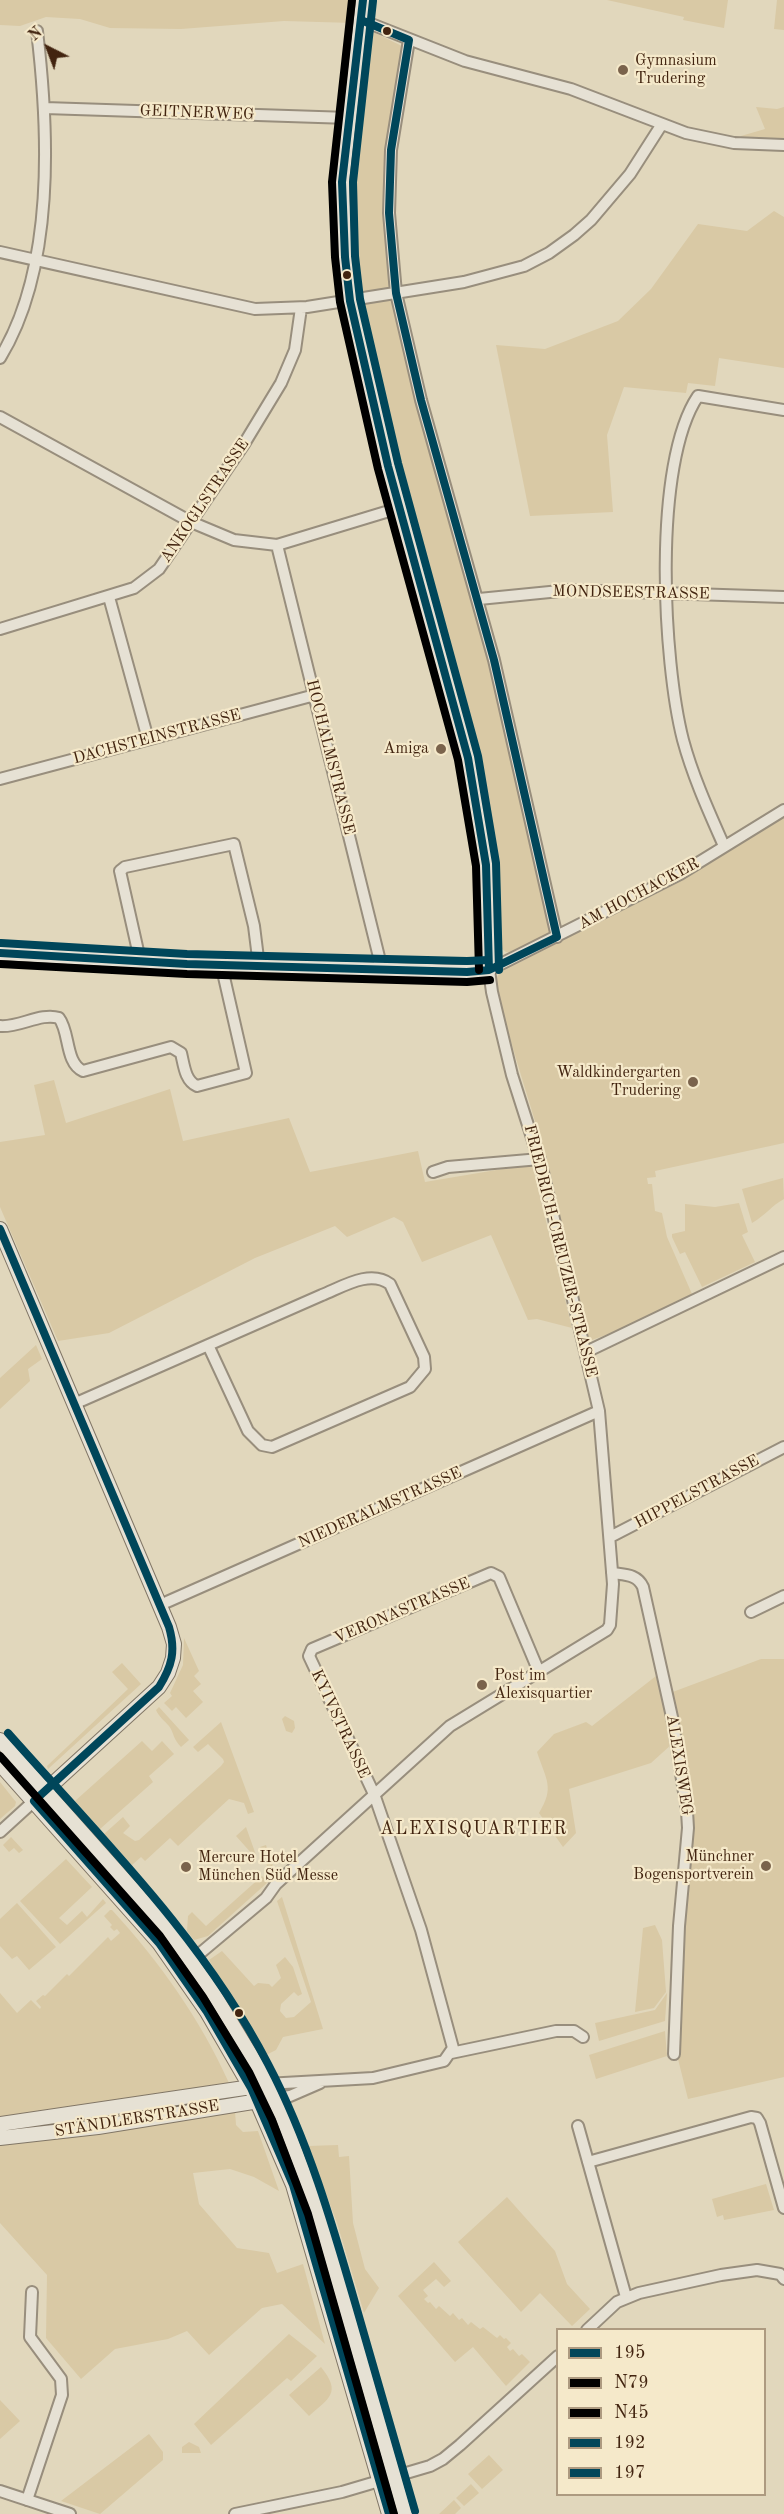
<!DOCTYPE html>
<html>
<head>
<meta charset="utf-8">
<style>
	body { margin:0 }
	#map { position:relative; width:784px; height:2514px; overflow:hidden; background:#e1d7bc; font-family:"Old Standard TT",serif }
	canvas { display:block }
	.legend { position:absolute; left:556px; top:2328px; width:210px; height:168px; box-sizing:border-box; background:#f5e9ca; border:2px solid #ad9a80; margin:0; padding:8px 10px; list-style:none; font-size:18px; color:#422410 }
	.legend li { display:flex; align-items:center; gap:12px; height:30px }
	.legend b { width:30px; border:2px solid #ad9a80 }
	.north { position:absolute; left:18px; top:18px; width:60px; height:60px; -webkit-text-stroke:4px #f5e9ca; paint-order:stroke; rotate:318deg; font-size:16px; font-weight:700; line-height:24px; text-align:center; color:#422410 }
	.north::after { content:''; display:block; margin:auto; width:21px; height:27px; background:#422410; clip-path:polygon(50% 0,100% 100%,50% 72%,0 100%) }
</style>
</head>
<body>
<div id="map">
<canvas width="784" height="2514"></canvas>
<ul class="legend">
<li><b style="height:8px;background:#00465a"></b>195</li>
<li><b style="height:8px;background:#000"></b>N79</li>
<li><b style="height:8px;background:#000"></b>N45</li>
<li><b style="height:8px;background:#00465a"></b>192</li>
<li><b style="height:8px;background:#00465a"></b>197</li>
</ul>
<div class="north">N</div>
</div>
<script>
const ctx = document.querySelector('canvas').getContext('2d');
ctx.lineJoin = 'round';
function paint(path, color) { ctx.fillStyle = color; ctx.fill(path, 'evenodd'); }
function trace(path, color, width, dash) { ctx.strokeStyle = color; ctx.lineWidth = width; ctx.lineCap = dash ? 'butt' : 'round'; ctx.setLineDash(dash || []); ctx.stroke(path); }
function drawText(font, color, halo, rows, align = 'center') {
  ctx.font = font + ' "Old Standard TT",serif'; ctx.lineWidth = 4.5; ctx.setLineDash([]); ctx.textBaseline = 'middle'; ctx.strokeStyle = halo; ctx.fillStyle = color; for (const [text, x, y, turn = 0] of rows) {
    ctx.save(); ctx.translate(x, y); ctx.rotate((+turn || 0) * Math.PI / 180); ctx.textAlign = isNaN(turn) ? turn : align; if (halo) ctx.strokeText(text, 0, 0); ctx.fillText(text, 0, 0); ctx.restore();
  }
}
const green = new Path2D(`
	M0 0H353L352 15 354 23 284 21 181 29 110 28 80 19 46 17 20 26 0 25Z
	M607 0H728L724 28 683 20 684 17Z
	M777 0H784V30L774 29Z
	M373 32 404 47 387 149 391 289 354 296V276L356 275 352 260 348 182 368 33Z
	M756 107 777 109 784 107V139L740 138 741 136 765 129Z
	M774 211 784 217V368L719 358 715 386 688 383 686 393 624 387 607 435 613 512 530 516 496 345 545 349 618 321 651 289 698 224 747 231Z
	M380 300H391L476 600 551 932 512 953 506 952 498 946 495 903H498V898L495 897C487 781 452 671 421 560 396 475 374 389 356 303Z
	M784 816V1143L655 1171 656 1177 647 1178 648 1184H652L655 1211 662 1213 667 1237 692 1294 617 1331 589 1341C573 1285 563 1228 549 1172 533 1106 508 1044 496 978L501 972 683 879Z
	M54 1080 66 1123 170 1089 183 1141 289 1118 310 1172 418 1151 425 1182 532 1164 572 1328 537 1319 528 1320 491 1235 422 1262 403 1222 394 1217 347 1237 335 1226 255 1258 109 1333 58 1341 0 1207V1142L45 1135 34 1085Z
	M783 1178 784 1199C771 1206 766 1215 752 1223L742 1189Z
	M739 1203 748 1232 742 1235 755 1262 702 1287 685 1252 680 1254 672 1237V1234L685 1231V1204L715 1207Z
	M36 1345 42 1359 28 1369 30 1381 0 1409V1378Z
	M184 1638 199 1671 194 1676 201 1684 193 1691 203 1702 186 1718 176 1707 172 1711 164 1703 172 1696 170 1693 183 1665Z
	M761 1659H784V2077L688 2099 677 2055 676 2021 690 1827 691 1797 670 1693Z
	M122 1663 141 1684 48 1769 47 1766 128 1689 112 1672Z
	M656 1676 672 1744 651 1763 569 1789 576 1833 563 1847 539 1813C555 1787 546 1780 537 1752L554 1734 586 1722 592 1726Z
	M159 1707 189 1740 181 1747C173 1739 174 1733 169 1726 164 1720 159 1717 156 1710Z
	M285 1716 294 1721 295 1728 292 1733 286 1731 282 1719Z
	M221 1722 254 1812 248 1814 244 1803 229 1799 178 1846 170 1838 145 1861 141 1857 132 1865 104 1834 123 1817 130 1826 123 1833 135 1841 139 1840 221 1766 224 1762 223 1759 208 1744 198 1752 193 1747Z
	M142 1741 152 1751 162 1741 174 1754 149 1776 153 1782 100 1829 75 1801Z
	M0 1782 16 1802 15 1806 0 1819Z
	M52 1811 86 1848 97 1857 180 1952 252 2066 249 2067 230 2034 50 1813Z
	M246 1827 256 1855H253L236 1836Z
	M11 1837 23 1850 19 1853 14 1848 9 1852 3 1845Z
	M266 1845 276 1875 274 1877 269 1871 260 1847Z
	M66 1859 92 1887 59 1918 67 1925 82 1911 87 1917 103 1899 106 1903 60 1944 20 1901Z
	M262 1876 268 1882 208 1936 194 1940 187 1931 188 1916 192 1912 206 1926Z
	M282 1897 323 2029 283 2037 276 2050 266 2055 256 2042 209 1960 222 1951 254 1986 258 1983 269 1984 272 1987 281 1978 276 1965 285 1957 293 1967 302 1994 298 1996 294 1992 281 2004 280 2011 286 2018 294 2017 311 2002 277 1901Z
	M17 1903 56 1947 29 1970 17 1956 12 1959 0 1946V1919Z
	M110 1910H112C159 1961 201 2020 229 2083L0 2118V1993L17 2013 31 2000 40 2009 41 2007 36 2001 43 1995 45 1996 67 1974 69 1976 108 1937 111 1941 120 1933 117 1929 114 1931 110 1927 112 1925 104 1916Z
	M655 1925 662 1940 666 1992 654 2008 635 2012 643 1928Z
	M667 1993 665 2021 599 2041 595 2023 655 2010Z
	M665 2031 667 2056 596 2079 589 2055Z
	M234 2095V2097L139 2112 129 2117 0 2133V2129Z
	M235 2111 236 2125 243 2132 258 2131 279 2191 254 2177 230 2169 193 2173 199 2204 237 2248 269 2253 277 2273 303 2264 325 2344 282 2304 262 2308 209 2355 187 2331 168 2339 115 2349 81 2379 46 2338 47 2275 0 2223V2144L71 2136Z
	M338 2145 339 2157 349 2156 353 2223 365 2269 379 2288 364 2313 337 2223 308 2146Z
	M766 2184 774 2210 724 2220 723 2215 717 2217 712 2199Z
	M507 2197 555 2251 567 2284 590 2309 572 2326 540 2293 521 2312 458 2242Z
	M434 2262 451 2281 444 2287 436 2279 423 2290 428 2296 424 2299 428 2303 430 2302 436 2309 439 2306 450 2316 453 2313 459 2320 462 2318 468 2325 471 2322 480 2329 483 2327 497 2338 500 2335 504 2339 506 2338 511 2343 507 2347 510 2351 513 2349 519 2356 522 2354 530 2362 506 2386 473 2347 455 2362 398 2296Z
	M289 2334 317 2356 291 2381 287 2378 211 2445 194 2424Z
	M321 2367C342 2393 329 2398 309 2416L289 2395Z
	M0 2400 20 2421 0 2439Z
	M149 2434 163 2452V2460L100 2514 61 2501Z
	M189 2442 199 2447 201 2453H182V2447Z
	M489 2455 503 2470 482 2489 468 2474Z
	M471 2484 479 2493 464 2506 456 2498Z
	M454 2500 461 2508 455 2514H439Z`);
const street = new Path2D(`
	M361 20 465 61 571 89 686 133 734 143 784 145
	M409 40 391 150 389 213 396 293 421 400 494 660 557 937
	M45 108 349 118
	M0 252 255 309 307 307 464 282 524 266 549 253 574 235 591 220 630 174 662 124
	M0 358C55 268 49 132 37 31
	M0 417 191 522 234 540 277 545 399 508
	M277 545 379 957V969
	M109 597 148 739
	M479 599 570 590 784 597
	M0 629 134 588 159 569 244 444 281 383 295 350 301 308
	M0 779 315 695
	M724 846C709 812 693 777 683 740 663 662 652 464 698 396L784 410
	M138 961V951L120 871 125 867 234 844 254 926 259 966
	M0 1026C19 1028 41 1012 59 1018 70 1032 65 1063 83 1071L171 1047 181 1053C184 1065 185 1081 197 1086L246 1073 221 964
	M433 1172 448 1167 540 1159
	M586 1352 784 1257
	M74 1404 322 1295C342 1287 370 1269 390 1284L424 1357 425 1369 410 1387 272 1447 262 1445 248 1431 208 1345
	M610 1537 784 1447
	M612 1573C625 1575 637 1574 643 1587L672 1717 687 1811 688 1828 679 1926 674 2054
	M160 1605 599 1411
	M751 1612 784 1596
	M0 1832 45 1791
	M192 1960 266 1898 276 1884 450 1726 607 1630 610 1625 613 1584 599 1411 543 1172 512 1075 492 992 489 970 680 874 784 810
	M451 2053 556 2031H574L583 2037
	M266 2084 373 2078 444 2061 453 2048 421 1930 374 1794 309 1656 312 1649 491 1573 499 1577 539 1672
	M273 2099 290 2096 320 2083
	M578 2126 626 2297
	M588 2162 751 2117 757 2118 760 2123 784 2208
	M587 2330 617 2302 639 2293 721 2275 757 2270 780 2274 784 2279
	M0 2491 70 2514
	M27 2500 62 2395 61 2379 30 2337 32 2292
	M235 2514 342 2492 430 2466 443 2459 460 2445 558 2356`);
const secondary = new Path2D(`
	M0 953 187 964 467 972 489 970 486 865 468 758 388 466 350 301 345 257 342 182 363 0
	M0 1229 169 1627 174 1644 173 1658 168 1673 159 1687 45 1791
	M0 1740 168 1929 212 1991 258 2067 282 2116 318 2211 405 2514
	M0 1764 159 1943 207 2012 251 2088 293 2185 389 2514
	M0 2124 258 2086
	M0 2138 98 2127 265 2100`);
const bus1 = new Path2D(`
	M363 0 342 182 345 257 350 301 388 466 468 758 486 865 489 970
	M0 953 187 964 467 972 489 970 557 937 494 660 421 400 396 293 389 213 391 150 409 40 361 20
	M0 1229 169 1627C176 1651 172 1666 159 1687L34 1801 159 1943 207 2012 251 2088 293 2185 389 2514`);
const bus2 = new Path2D(`
	M352 0 332 182 335 257 340 302 378 469 458 760 476 866 479 970
	M0 964 187 974 467 982 490 980`);
const bus3 = new Path2D(`
	M0 1756 160 1936 203 1997 249 2072 272 2120 308 2214 394 2514`);
const bus4 = new Path2D(`
	M373 1 353 182 355 256 360 299 398 463 478 756 496 863 499 970
	M1 943 187 954 467 961 488 960`);
const bus5 = new Path2D(`
	M8 1733C101 1838 203 1938 268 2064 308 2140 332 2223 356 2306 376 2374 395 2443 415 2511`);
const markers = [
	[387,31,5,"#422410"],
	[623,70,6,"#7a634c"],
	[347,275,5,"#422410"],
	[441,749,6,"#7a634c"],
	[693,1082,6,"#7a634c"],
	[482,1685,6,"#7a634c"],
	[766,1866,6,"#7a634c"],
	[186,1867,6,"#7a634c"],
	[239,2013,5,"#422410"]
];
const poiNames = [
	["Gymnasium",635,61],
	["Trudering",635,79],
	["Amiga",429,749,"right"],
	["Waldkindergarten",681,1073,"right"],
	["Trudering",681,1091,"right"],
	["Post im",494,1676],
	["Alexisquartier",494,1694],
	["Münchner",754,1857,"right"],
	["Bogensportverein",754,1875,"right"],
	["Mercure Hotel",198,1858],
	["München Süd Messe",198,1876]
];
const streetNames = [
	["GEITNERWEG",197,113,2],
	["ANKOGLSTRASSE",205,501,-56],
	["MONDSEESTRASSE",631,593,1],
	["DACHSTEINSTRASSE",157,737,-15],
	["HOCHALMSTRASSE",330,757,76],
	["AM HOCHACKER",639,894,-28],
	["FRIEDRICH-CREUZER-STRASSE",560,1251,76],
	["HIPPELSTRASSE",697,1492,-28],
	["NIEDERALMSTRASSE",380,1508,-24],
	["VERONASTRASSE",402,1611,-23],
	["KYIVSTRASSE",340,1724,65],
	["ALEXISWEG",679,1765,81],
	["STÄNDLERSTRASSE",137,2119,-9]
];
const neighbourhoodNames = [
	["ALEXISQUARTIER",474,1829]
];
paint(green, '#d9c9a5');
trace(street, '#988e7d', 14);
trace(secondary, '#817666', 16);
trace(street, '#e6e1d4', 10);
trace(secondary, '#e6e1d4', 14);
trace(bus1, '#00465a', 8);
trace(bus2, '#000', 8);
trace(bus3, '#000', 8);
trace(bus4, '#00465a', 8);
trace(bus5, '#00465a', 8);
for (const [x, y, r, color] of markers) { const dot = new Path2D(); dot.arc(x, y, r, 0, 2 * Math.PI); ctx.fillStyle = color; ctx.fill(dot); trace(dot, '#f5e9ca', 2); }
drawText('16px', '#422410', '#f5e9ca', poiNames, 'left');
drawText('16px', '#422410', '#f5e9ca', streetNames);
ctx.letterSpacing = '1.5px';
drawText('18px', '#422410', '#f5e9ca', neighbourhoodNames);
ctx.letterSpacing = '0px';
</script>
</body>
</html>
